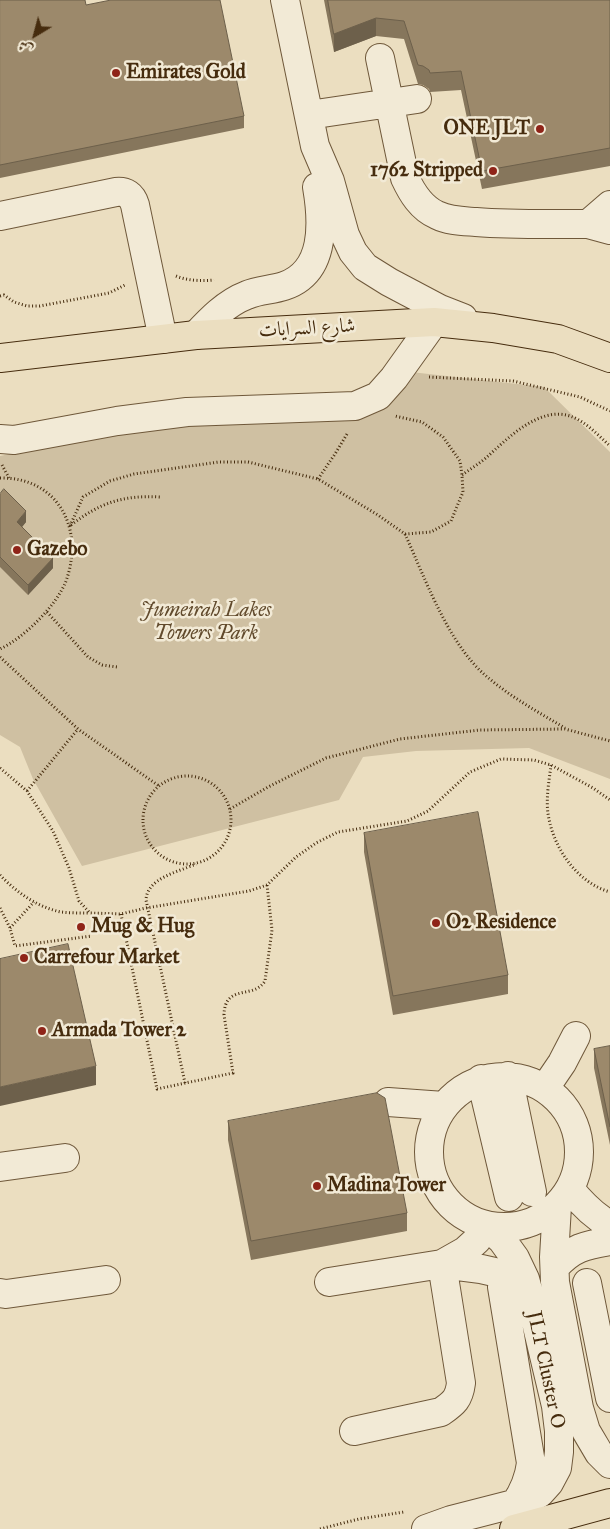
<!DOCTYPE html>
<html>
<head>
<meta charset="utf-8">
<style>
	body { margin:0 }
	#map { position:relative; width:610px; height:1529px; overflow:hidden; background:#ebdec0; font-family:"IM FELL Great Primer",Amiri,serif }
	canvas { display:block }
	.north { position:absolute; left:10px; top:10px; width:50px; height:50px; -webkit-text-stroke:4px #f2ead6; paint-order:stroke; rotate:217deg; font-size:14px; font-weight:700; line-height:20px; text-align:center; color:#462c0e }
	.north::after { content:''; display:block; margin:auto; width:18px; height:22px; background:#462c0e; clip-path:polygon(50% 0,100% 100%,50% 72%,0 100%) }
</style>
</head>
<body>
<div id="map">
<canvas width="610" height="1529"></canvas>
<div class="north">ش</div>
</div>
<script>
const ctx = document.querySelector('canvas').getContext('2d');
ctx.lineJoin = 'round';
function paint(path, color) { ctx.fillStyle = color; ctx.fill(path, 'evenodd'); }
function trace(path, color, width, dash) { ctx.strokeStyle = color; ctx.lineWidth = width; ctx.lineCap = dash ? 'butt' : 'round'; ctx.setLineDash(dash || []); ctx.stroke(path); }
function drawText(font, color, halo, rows, align = 'center') {
  ctx.font = font + ' "IM FELL Great Primer",Amiri,serif'; ctx.lineWidth = 5; ctx.setLineDash([]); ctx.textBaseline = 'middle'; ctx.strokeStyle = halo; ctx.fillStyle = color; for (const [text, x, y, turn = 0] of rows) {
    ctx.save(); ctx.translate(x, y); ctx.rotate((+turn || 0) * Math.PI / 180); ctx.textAlign = isNaN(turn) ? turn : align; if (halo) ctx.strokeText(text, 0, 0); ctx.fillText(text, 0, 0); ctx.restore();
  }
}
const green = new Path2D(`
	M411 372 544 387 610 452V779L529 748 416 751 363 757 339 800 82 866 33 779 20 747 0 735V456L132 427 333 416Z`);
const path = new Path2D(`
	M176 276C188 281 202 281 214 280
	M0 296 4 295 14 302 27 306H40L109 293 125 285
	M429 377 513 381 580 397 610 411
	M2 465 9 478
	M462 475C470 469 479 464 487 457 507 439 539 406 570 416 585 421 598 435 610 446
	M0 478C58 477 85 529 66 581 57 605 24 638 0 649
	M318 479 335 454 347 434
	M71 525C100 503 122 495 160 497
	M70 526 83 497 110 481 134 474 219 462H248L318 479 378 515 405 534 431 532 451 521 463 492 462 475 460 461 443 437 422 422 395 416
	M405 534C425 578 448 643 485 675 509 696 538 712 565 728
	M47 612 88 657 102 665 117 667
	M0 657 78 729 159 786
	M551 765C549 782 545 802 549 819 555 850 578 883 610 892
	M0 768 27 791 53 831 69 868 79 901 90 913 121 914 146 908 249 891 267 885 296 857 316 843 338 832 407 821 428 811 470 772 501 759 534 760 551 765 593 788 610 800
	M143 820a44 44 0 1 1 88 0a44 44 0 1 1-88 0Z
	M27 791 78 729
	M230 809 268 787 326 758 400 739 480 730 565 729 610 741
	M0 875C16 892 37 907 61 912 70 913 80 913 89 913
	M0 908 10 928 15 946 92 936
	M121 914 157 1089 233 1073 224 1015C225 983 253 1000 265 981L272 930 267 885
	M10 928 34 902
	M185 1083 146 900C147 878 178 872 196 864
	M320 1529 359 1519 404 1512`);
const minor = new Path2D(`
	M285 0 315 146 330 181 345 235 353 252 365 267 389 282 440 309 463 318
	M380 58 405 178C412 193 421 208 437 215 449 221 463 221 476 222 513 225 551 224 588 224
	M309 115 417 99
	M610 205 588 224 610 230
	M0 216 116 192C126 191 132 195 135 205L163 339
	M196 335C210 320 226 303 247 295 258 290 272 290 284 286 326 272 323 222 317 187
	M0 439 14 440 117 421 187 412 355 406 378 396 394 378 434 322
	M508 1076 532 1192
	M429 1152a75 75 0 1 1 150 0a75 75 0 1 1-150 0Z
	M481 1079 509 1197
	M545 1088 562 1063 576 1036
	M388 1102 444 1106
	M0 1167 65 1158
	M570 1189C582 1204 594 1216 610 1225
	M557 1206 554 1257 555 1282 579 1408 586 1431 599 1453 610 1464
	M442 1264 481 1269 525 1279
	M555 1267C572 1248 585 1245 610 1241
	M329 1282 442 1264 465 1251 477 1240 485 1225 502 1240 515 1258 525 1279 531 1301 556 1406 559 1431V1452L557 1468 549 1483 540 1493 529 1500 451 1520 426 1529
	M587 1283 610 1398
	M502 1287 531 1463C529 1479 524 1491 515 1504
	M0 1293 6 1294 106 1280
	M354 1431 441 1412C454 1403 459 1399 461 1383L442 1264`);
const major = new Path2D(`
	M0 358 196 335 434 322 493 328 558 339 610 358
	M514 1529 610 1503`);
const wall = new Path2D(`
	M0 0 86 5 244 116V128L0 178Z
	M324 0H610V166L482 189 461 90 430 92 429 89 423 85 418 84 404 39 376 36 334 52Z
	M0 494 26 522 22 527 53 568 28 595 0 567Z
	M364 833 508 975V994L393 1015 364 852Z
	M610 1046V1145L594 1068V1049Z
	M228 1121 407 1213V1231L251 1260 228 1140Z`);
const shadedWall = new Path2D(`
	M376 18V36L334 52V34Z
	M26 511V522L17 533V522Z
	M53 558V568L28 595V585Z
	M96 1066V1085L0 1106V1087Z`);
const building = new Path2D(`
	M0 0H85L86 5 111 0H220L244 116 0 165Z
	M328 0H610V148L482 171 461 71 430 73 429 70 423 66 418 65 404 21 376 18 334 34Z
	M4 489 26 511 17 522 53 558 28 585 0 557V494Z
	M478 812 508 975 393 996 364 833Z
	M68 944 96 1066 0 1087V959Z
	M610 1046V1127L594 1049Z
	M377 1093 385 1098 407 1213 251 1241 228 1121Z`);
const markers = [
	[116,73,5,"#8f2418"],
	[540,129,5,"#8f2418"],
	[493,171,5,"#8f2418"],
	[17,550,5,"#8f2418"],
	[436,923,5,"#8f2418"],
	[81,927,5,"#8f2418"],
	[24,958,5,"#8f2418"],
	[42,1031,5,"#8f2418"],
	[317,1186,5,"#8f2418"]
];
const poiNames = [
	["Emirates Gold",126,73],
	["ONE JLT",530,129,"right"],
	["1762 Stripped",483,171,"right"],
	["Gazebo",27,550],
	["O2 Residence",446,923],
	["Mug & Hug",91,927],
	["Carrefour Market",34,958],
	["Armada Tower 2",52,1031],
	["Madina Tower",327,1186]
];
const streetNames = [
	["شارع السرايات",307,329,-3],
	["JLT Cluster O",545,1370,78]
];
const parkNames = [
	["Jumeirah Lakes",206,611],
	["Towers Park",206,634]
];
paint(green, '#cfc0a2');
trace(minor, '#6f583a', 30);
trace(major, '#462c0e', 30);
trace(path, '#462c0e', 3, [1, 2.5]);
trace(minor, '#f2ead6', 28);
trace(major, '#ebdec0', 28);
paint(wall, '#86765c');
paint(shadedWall, '#6d604b');
paint(building, '#9c896b');
trace(building, '#6d604b', 1);
for (const [x, y, r, color] of markers) { const dot = new Path2D(); dot.arc(x, y, r, 0, 2 * Math.PI); ctx.fillStyle = color; ctx.fill(dot); trace(dot, '#f2ead6', 2); }
drawText('bold 20px', '#462c0e', '#f2ead6', poiNames, 'left');
drawText('20px', '#462c0e', '#f2ead6', streetNames);
drawText('italic 20px', '#614a2c', '#f2ead6', parkNames);
</script>
</body>
</html>
